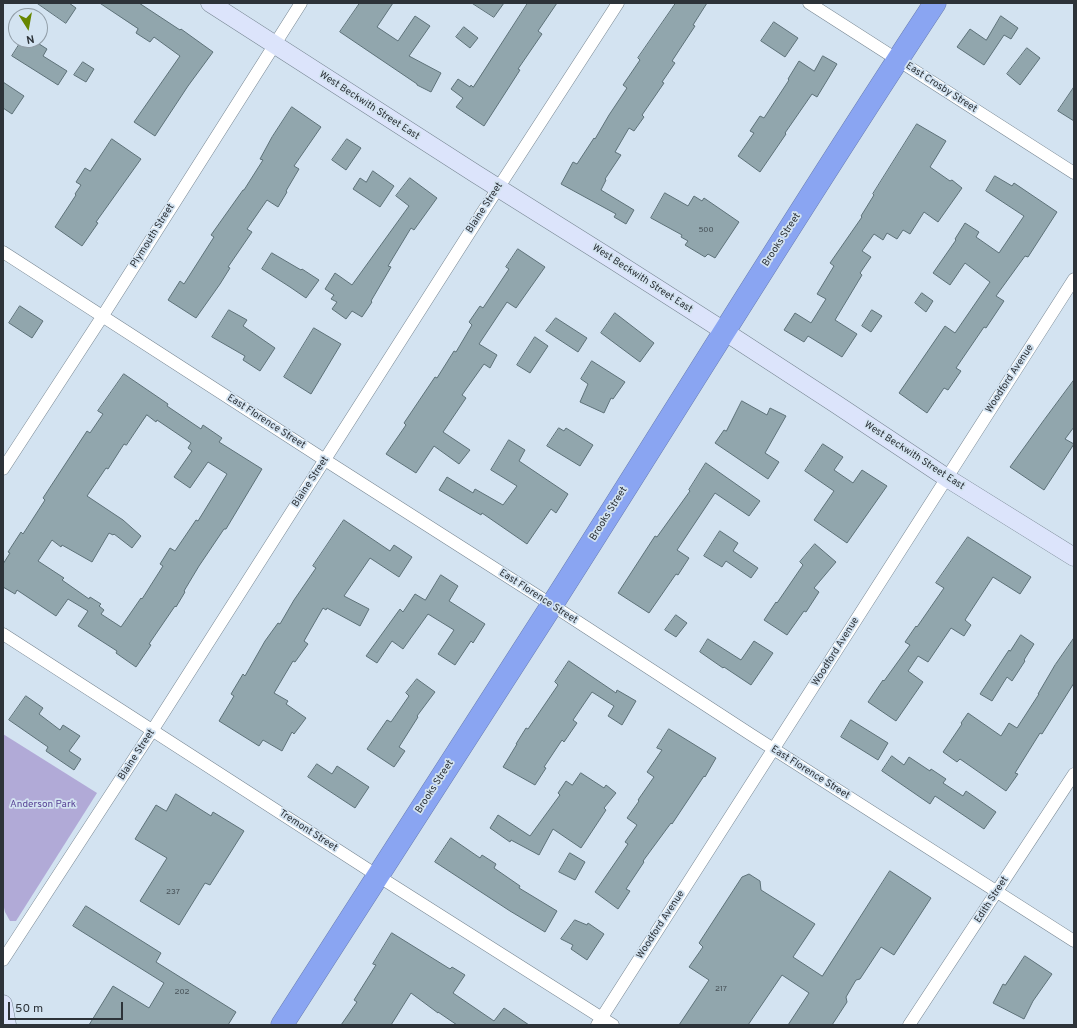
<!DOCTYPE html>
<html>
<head>
<meta charset="utf-8">
<style>
	body { margin:0 }
	#map { position:relative; width:1077px; height:1028px; overflow:hidden; background:#d3e3f1; font-family:Overpass,sans-serif }
	canvas { display:block }
	.frame { position:absolute; inset:0; border:4px solid #2d3339; pointer-events:none }
	.north { position:absolute; left:8px; top:8px; width:40px; height:40px; box-sizing:border-box; background:#d3e3f1; border:1px solid #919da7; border-radius:50%; rotate:169deg; font-size:11px; font-weight:700; line-height:16px; text-align:center; color:#2d3339 }
	.north::after { content:''; display:block; margin:auto; width:14px; height:18px; background:#678600; clip-path:polygon(50% 0,100% 100%,50% 72%,0 100%) }
	.scale { position:absolute; left:8px; top:1002px; width:115px; height:18px; box-sizing:border-box; border:2px solid #2d3339; border-top:0; padding-left:5px; font-size:12px; line-height:14px; white-space:nowrap; color:#2d3339; -webkit-text-stroke:3px #d3e3f1; paint-order:stroke }
</style>
</head>
<body>
<div id="map">
<canvas width="1077" height="1028"></canvas>
<div class="frame"></div>
<div class="north">N</div>
<div class="scale">50 m</div>
</div>
<script>
const ctx = document.querySelector('canvas').getContext('2d');
ctx.lineJoin = 'round';
function paint(path, color) { ctx.fillStyle = color; ctx.fill(path, 'evenodd'); }
function trace(path, color, width, dash) { ctx.strokeStyle = color; ctx.lineWidth = width; ctx.lineCap = dash ? 'butt' : 'round'; ctx.setLineDash(dash || []); ctx.stroke(path); }
function drawText(font, color, halo, rows, align = 'center') {
  ctx.font = font + ' Overpass,sans-serif'; ctx.lineWidth = 3.5; ctx.setLineDash([]); ctx.textBaseline = 'middle'; ctx.strokeStyle = halo; ctx.fillStyle = color; for (const [text, x, y, turn = 0] of rows) {
    ctx.save(); ctx.translate(x, y); ctx.rotate((+turn || 0) * Math.PI / 180); ctx.textAlign = isNaN(turn) ? turn : align; if (halo) ctx.strokeText(text, 0, 0); ctx.fillText(text, 0, 0); ctx.restore();
  }
}
const green = new Path2D(`
	M3 734 97 793 16 921H10L5 912 3 903Z`);
const building = new Path2D(`
	M37 3H69L76 8 66 23Z
	M100 3H139L180 30 181 29 213 52 188 86 155 136 134 122 180 56 154 37 150 42 136 33 138 29Z
	M360 3H393L377 27 398 41 415 16 430 26 409 56 441 73 431 92 417 85V84L340 32Z
	M472 3H504L494 17Z
	M528 3H557L538 31 542 34 518 69 520 70 484 126 456 107 463 98 451 89 458 79 470 87 471 85 473 87Z
	M676 3H707L693 25 695 26 672 61 675 63 662 82 664 83 642 115 644 117 634 131 629 128 615 152 621 155 605 179 606 180 601 190 634 210 626 224 614 217 616 214 561 184 573 162 577 164 594 138 595 139 609 115 627 88 623 85 640 60 638 58Z
	M1001 16 1018 28 1011 39 1004 35 984 65 957 47 970 29 986 40Z
	M774 22 798 38 785 57 761 41Z
	M464 27 478 38 470 48 456 37Z
	M22 40H33L47 49 43 56 67 71 58 85 12 56Z
	M1027 48 1040 58 1020 85 1007 74Z
	M823 56 837 64 817 97 812 94 785 133 786 134 760 172 738 156 754 133 750 131 760 116 764 118 789 80 788 79 799 61 814 71Z
	M83 62 94 69 86 82 74 75Z
	M3 82 24 96 12 114 3 108Z
	M1074 87V121L1058 111Z
	M292 107 321 127 294 166 299 169 286 191 287 192 278 207 267 200 247 229 252 232 228 267 230 268 220 284 196 318 168 300 180 281 184 284 214 237 211 235 243 190H244L263 160 260 159 272 137Z
	M917 124 946 141 930 167 950 181 952 180 962 188 938 222 924 212 910 234 903 230 897 239 887 233 883 240 874 234 862 251 871 257 860 273 862 275 835 320 857 334 842 357 808 336 804 342 784 330 795 313 811 323 826 299 817 294 834 266 830 263 862 217 861 216 874 195 873 194Z
	M112 139 141 159 96 222 98 223 82 246 55 227 76 195 75 194 81 185 76 182 85 168 90 171Z
	M347 139 361 148 346 170 332 160Z
	M373 171 394 186 380 207 353 189 360 178 366 182Z
	M995 176 1012 186 1014 183 1057 212 1028 257 1025 256 996 296 1004 301 986 328 984 327 956 368 961 371 948 390 944 388 927 413 899 393 945 326 955 333 990 282 965 263 950 285 933 273 956 240 955 239 965 223 979 232 976 237 999 253 1024 216 986 191Z
	M410 178 437 198 414 230 411 228 388 266 391 267 371 301 372 302 362 317 352 311 346 319 332 309 337 302 331 299 334 295 325 289 335 273 352 285 409 206 396 196Z
	M665 193 688 206 694 196 702 201 704 198 739 222 715 258 708 254 705 257 685 245 688 241 681 237 682 235 651 218Z
	M518 249 545 267 516 308 507 302 479 344 497 355 490 368 484 364 462 395 466 398 443 432 470 450 459 464 434 446 416 473 386 454 406 425 404 423 435 377 437 378 454 351 456 352 472 325 469 322 480 306 483 308 509 269 506 267Z
	M272 253 301 270 302 269 319 280 306 298 290 287 262 269Z
	M922 293 933 301 926 312 915 303Z
	M20 306 43 321 32 338 9 323Z
	M229 310 247 320 243 326 275 348 260 371 243 360 245 356 212 337Z
	M872 310 882 316 871 332 862 326Z
	M615 313 654 343 640 362 601 333Z
	M556 318 587 338 578 352 546 331Z
	M314 328 341 344 311 394 284 377Z
	M535 337 548 346 530 373 517 365Z
	M592 361 625 382 613 399 611 398 604 413 580 402 588 384 581 379Z
	M124 374 168 404 167 406 201 429 203 425 222 438 219 442 262 469 226 529H224L199 566 184 591 185 592 176 607 175 606 149 644 151 645 136 667 116 653 117 651 78 626 88 611 68 599 56 616 17 590 15 594 3 587V564L10 553 8 552 21 532 23 534 45 500 43 498 87 431 90 433 103 414 98 411ZM147 415 156 422 157 420 191 443 188 448 192 451 174 477 190 488 208 462 227 474 198 521 196 520 175 551 170 548 160 564 163 566 142 599 141 598 121 627 101 614 104 610 99 606 101 604 90 597 89 599 62 580 64 578 38 561 52 540 61 547 62 545 92 562 109 533 113 535 114 534 132 548 141 536 123 520 87 496 106 468 108 469 124 444 126 445Z
	M1074 380V427L1065 439 1074 444 1044 490 1010 467 1044 420Z
	M742 401 767 415 770 408 786 416 765 453 779 462 768 479 715 443 724 430 726 431Z
	M559 428 564 431 566 428 593 445 580 466 547 446Z
	M509 440 525 450 519 461 568 494 556 513 551 509 527 544 482 513 481 515 439 490 447 477 473 493 475 489 503 505 517 486 491 470Z
	M823 444 843 457 834 470 853 483 862 470 887 486 847 543 814 520 834 491 805 471Z
	M706 463 760 501 749 516 715 493 677 550 689 558 678 575 676 574 649 613 618 593 655 536 657 537 690 491 689 490Z
	M344 520 390 551 394 545 412 557 399 577 370 558 344 596 369 609 360 626 327 608 326 610 323 608 304 641 308 644 295 662 293 661 274 693 288 701 286 704 306 718 294 734 292 732 282 751 263 740 259 746 219 721 234 696 231 694 243 674 245 676 265 641 278 623 280 624 294 600 316 568 313 566Z
	M720 531 738 543 733 551 758 568 751 578 726 561 722 567 704 556Z
	M968 537 1031 577 1020 594 993 577 965 620 971 625 964 636 951 628 928 662 918 656 908 671 923 682 896 721 868 702 883 680 884 681 910 645 905 642 916 626 917 627 944 588 936 583Z
	M815 544 836 562 814 588 819 592 806 612 804 611 787 635 764 620 776 602 777 603 803 565 800 562Z
	M441 575 458 586 449 601 485 624 473 643 471 641 455 665 438 654 454 630 428 614 403 649 392 641 377 663 366 656 400 609 403 612 415 594 425 600Z
	M676 615 687 623 676 637 665 630Z
	M1021 635 1034 644 1024 660 1025 661 1012 681 1007 677 992 701 980 694 1009 650 1010 651Z
	M1074 638V683L1042 734 1040 733 1015 773 1018 774 1006 791 960 759 957 762 943 752 962 724 961 723 968 713 1001 736 1009 723 1017 728 1039 694H1038L1055 665Z
	M708 639 741 660 754 641 773 653 751 685 724 667 723 668 700 652Z
	M569 661 616 693 617 690 636 701 622 725 608 716 614 706 592 692 573 720 577 723 564 742 562 740 544 767 546 768 535 785 503 767 517 744H516L526 728 528 729 558 685 555 682Z
	M417 679 435 692 417 716 418 717 399 747 405 751 394 767 367 749 387 720 391 722 409 696 406 693Z
	M26 696 43 708 39 714 60 730 63 725 80 736 69 751 81 759 74 770 46 751 48 747 9 720Z
	M851 720 888 743 878 760 841 737Z
	M669 729 716 758 705 777 704 776 672 824 671 823 643 861 644 862 626 889 630 891 618 909 595 892 628 844 625 842 637 825 627 818 639 801 638 800 654 777 647 772 662 750 657 748Z
	M892 756 904 765 909 757 930 771 931 769 946 779 943 783 963 796 966 791 996 812 984 829 935 796 930 804 882 771Z
	M317 764 332 774 337 766 369 787 355 808 308 777Z
	M581 773 604 788 606 785 616 793 604 808 606 810 581 848 553 829 539 855 511 840 510 842 490 828 498 815 530 836 560 795 558 793 566 781 572 785Z
	M176 794 211 816 213 812 244 831 210 885 205 883 179 925 140 901 167 858 135 839 156 805 166 811Z
	M451 838 480 858 482 855 496 864 494 868 520 886 519 888 557 911 545 932 510 911 435 862Z
	M570 853 585 862 575 880 559 872Z
	M890 871 931 898 894 955 881 947 860 979 856 980 846 997 847 1002 832 1025H788L809 993 782 975 748 1025H679L709 980 689 967 703 947 699 943 742 877 749 874 760 881 761 890 815 924 793 957 822 976Z
	M86 906 161 953 156 962 236 1012 228 1025H89L113 986 149 1008 164 983 73 926Z
	M575 920 587 925 588 923 604 934 587 960 571 949 573 945 561 939Z
	M392 933 450 969 452 967 465 975 453 993 494 1021 504 1008 529 1025H457L438 1012V1013L411 993 391 1025H341L357 1002 354 1000 376 965 373 964Z
	M1025 956 1052 974 1033 1001 1024 1019 993 1003 1003 984 1005 985Z`);
const street = new Path2D(`
	M809 3 1074 173
	M3 252 325 460 552 605 750 734 1074 941
	M3 469 102 317 301 3
	M3 634 378 876 613 1025
	M3 960 152 731 482 213 618 3
	M597 1025 1074 279
	M909 1025 1074 774`);
const secondary = new Path2D(`
	M210 3 476 174 613 260 724 331 836 404 947 478 1074 557
	M3 1004 7 1025`);
const highway = new Path2D(`
	M282 1025C373 885 463 745 552 605 680 404 804 201 935 3`);
const numberNames = [
	["500",706,230],
	["237",173,892],
	["217",721,989],
	["202",182,992]
];
const streetNames = [
	["East Crosby Street",941,88,33],
	["West Beckwith Street East",369,106,33],
	["Blaine Street",485,208,-57],
	["Plymouth Street",153,236,-58],
	["Brooks Street",782,240,-57],
	["West Beckwith Street East",642,279,33],
	["Woodford Avenue",1010,379,-57],
	["East Florence Street",266,422,33],
	["West Beckwith Street East",914,456,33],
	["Blaine Street",311,482,-57],
	["Brooks Street",609,514,-58],
	["East Florence Street",538,597,33],
	["Woodford Avenue",836,652,-58],
	["Blaine Street",137,755,-57],
	["East Florence Street",810,773,32],
	["Brooks Street",435,787,-57],
	["Tremont Street",308,831,33],
	["Edith Street",992,900,-57],
	["Woodford Avenue",661,925,-57]
];
const parkNames = [
	["Anderson Park",43,805]
];
paint(green, '#b1aad7');
paint(building, '#91a6ad');
trace(building, '#5d7178', 1);
trace(street, '#768591', 13);
trace(secondary, '#768591', 19);
trace(highway, '#697db1', 23);
trace(street, '#fff', 12);
trace(secondary, '#dce4fb', 18);
trace(highway, '#8aa5f2', 22);
drawText('8px', '#465056', null, numberNames);
drawText('10px', '#2d3339', '#d3e3f1', streetNames);
drawText('10px', '#594496', '#d3e3f1', parkNames);
</script>
</body>
</html>
